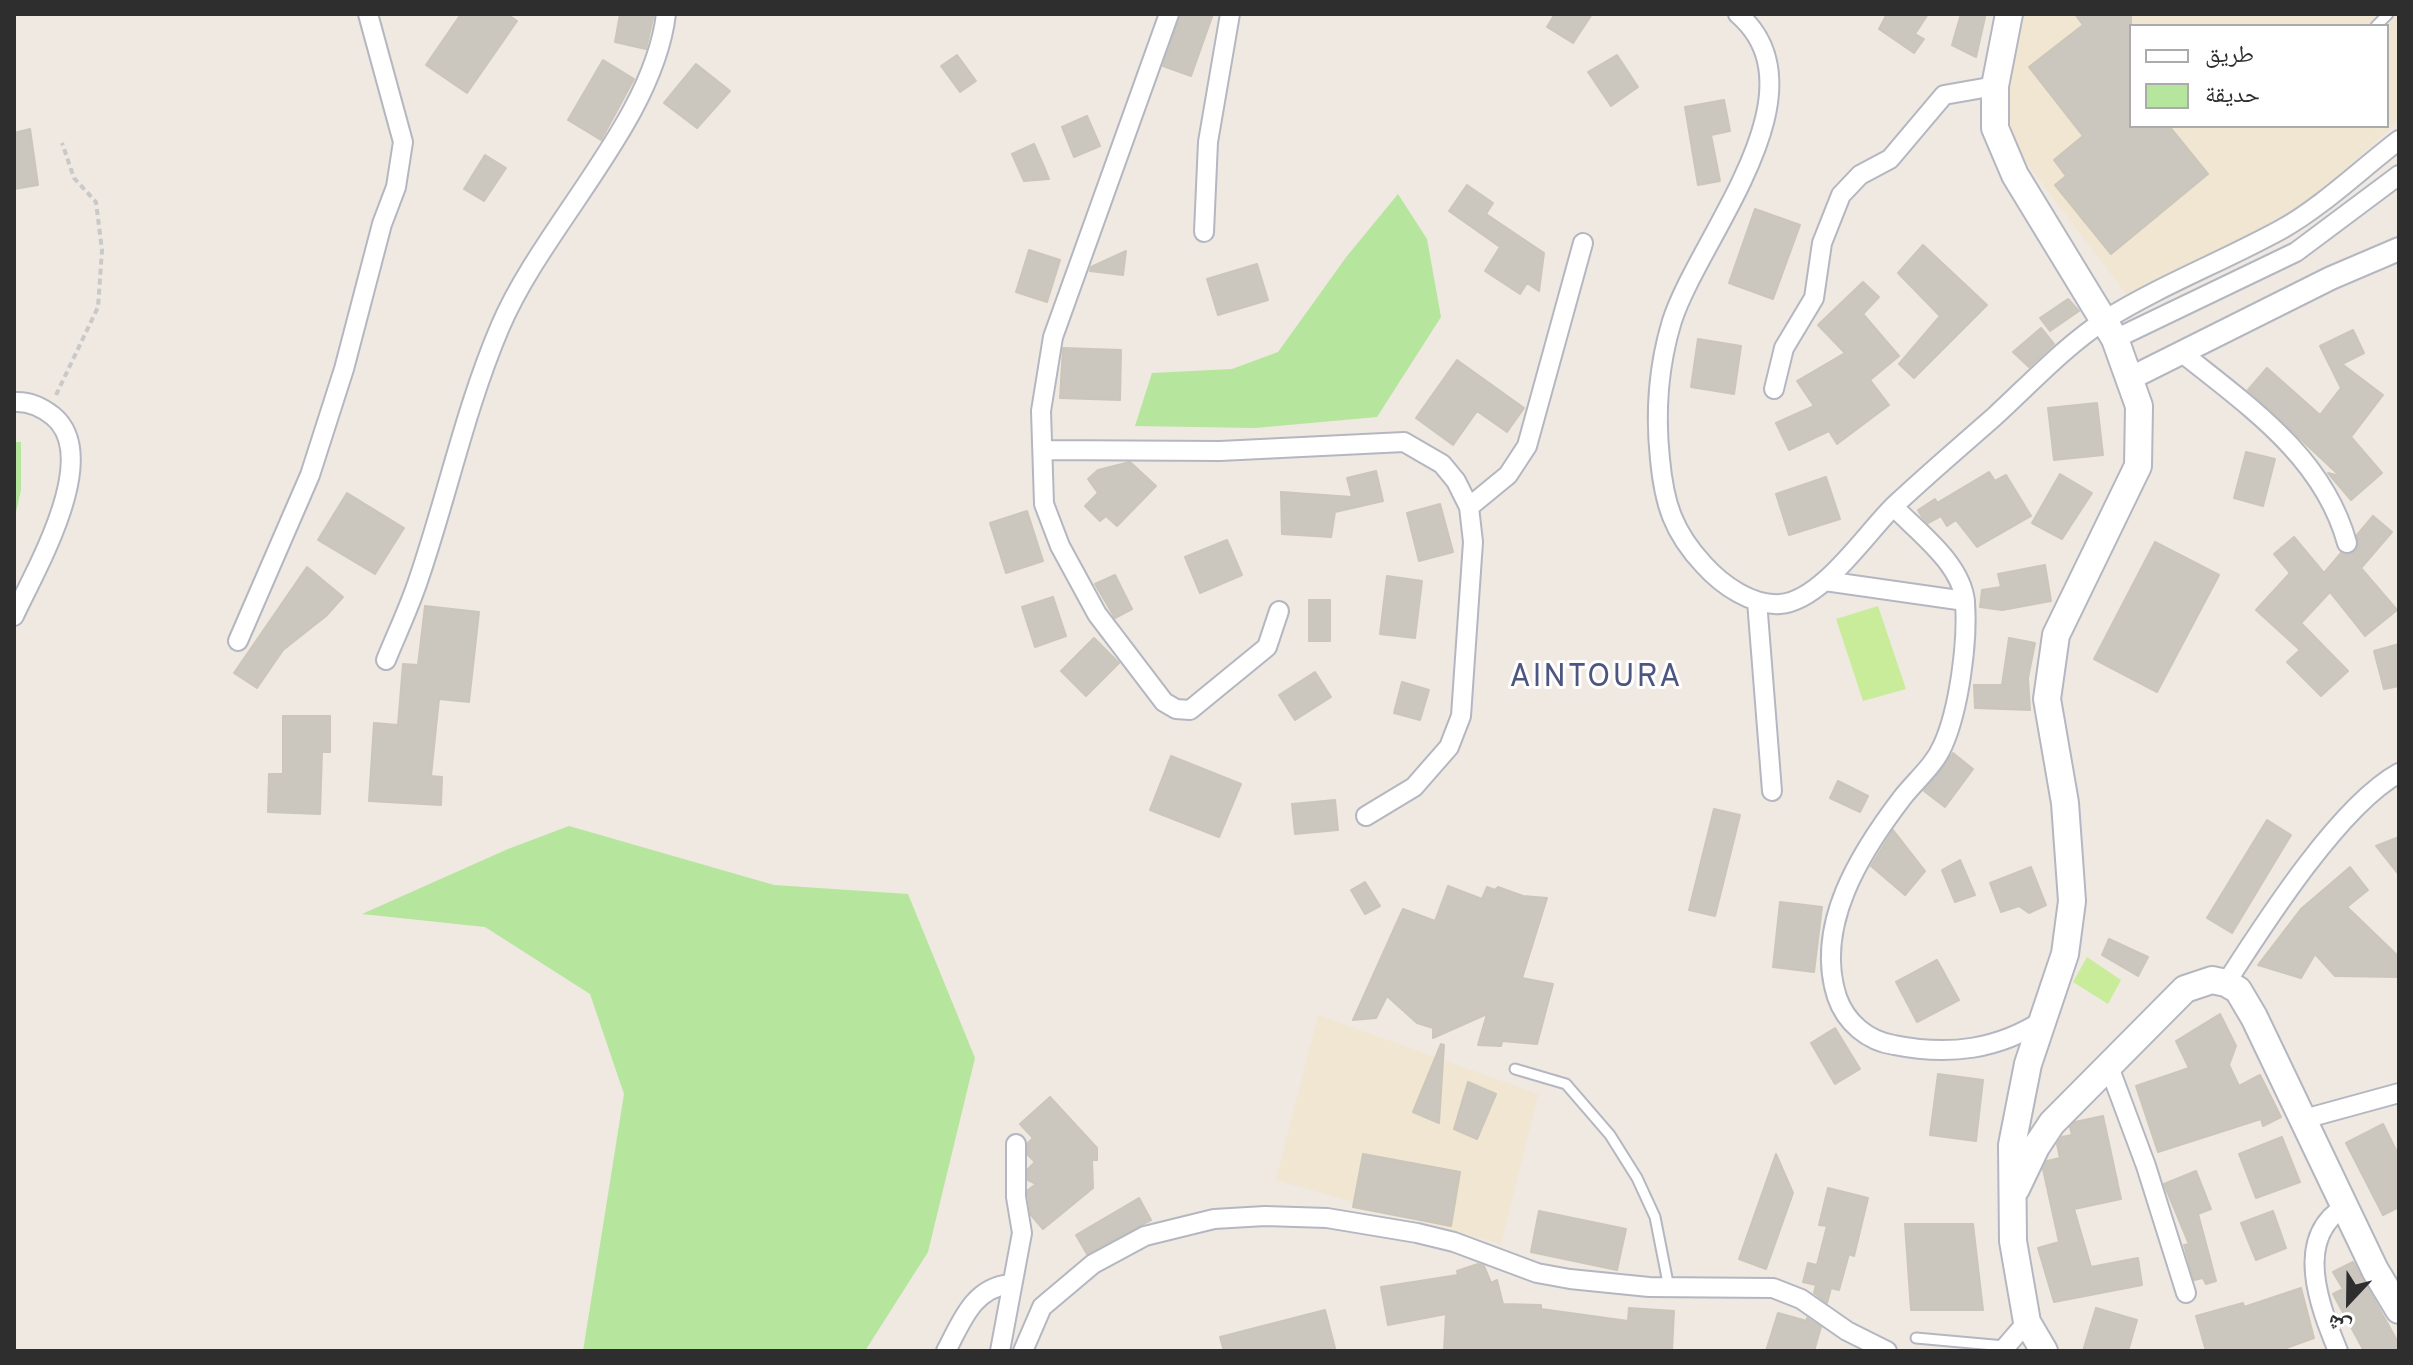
<!DOCTYPE html>
<html>
<head>
<meta charset="utf-8">
<style>
	body { margin:0 }
	#map { position:relative; width:2413px; height:1365px; overflow:hidden; background:#efe9e1; font-family:Overpass,"Noto Naskh Arabic",sans-serif }
	canvas { display:block }
	.frame { position:absolute; inset:0; border:16px solid #2e2e2e; pointer-events:none }
	.legend { position:absolute; left:2129px; top:24px; width:260px; height:104px; box-sizing:border-box; background:#fff; border:2px solid #ababab; margin:0; padding:10px 14px; list-style:none; font-size:24px; color:#2e2e2e }
	.legend li { display:flex; align-items:center; gap:16px; height:40px }
	.legend b { width:40px; border:2px solid #ababab }
	.north { position:absolute; left:2309px; top:1261px; width:80px; height:80px; -webkit-text-stroke:6px #fff; paint-order:stroke; rotate:202deg; font-size:22px; font-weight:700; line-height:32px; text-align:center; color:#2e2e2e }
	.north::after { content:''; display:block; margin:auto; width:28px; height:36px; background:#2e2e2e; clip-path:polygon(50% 0,100% 100%,50% 72%,0 100%) }
</style>
</head>
<body>
<div id="map">
<canvas width="2413" height="1365"></canvas>
<div class="frame"></div>
<ul class="legend">
<li><b style="height:10px;background:#fff"></b>طريق</li>
<li><b style="height:22px;background:#b6e59e"></b>حديقة</li>
</ul>
<div class="north">ش</div>
</div>
<script>
const ctx = document.querySelector('canvas').getContext('2d');
ctx.lineJoin = 'round';
function paint(path, color) { ctx.fillStyle = color; ctx.fill(path, 'evenodd'); }
function trace(path, color, width, dash) { ctx.strokeStyle = color; ctx.lineWidth = width; ctx.lineCap = dash ? 'butt' : 'round'; ctx.setLineDash(dash || []); ctx.stroke(path); }
function drawText(font, color, halo, rows, align = 'center') {
  ctx.font = font + ' Overpass,sans-serif'; ctx.lineWidth = 6; ctx.setLineDash([]); ctx.textBaseline = 'middle'; ctx.strokeStyle = halo; ctx.fillStyle = color; for (const [text, x, y, turn = 0] of rows) {
    ctx.save(); ctx.translate(x, y); ctx.rotate((+turn || 0) * Math.PI / 180); ctx.textAlign = isNaN(turn) ? turn : align; if (halo) ctx.strokeText(text, 0, 0); ctx.fillText(text, 0, 0); ctx.restore();
  }
}
const education = new Path2D(`
	M2018 14H2399V120L2323 191 2133 303 2016 149 2002 85ZM2131 26H2387V126H2131Z
	M1318 1015 1538 1094 1501 1244 1276 1180Z`);
const green = new Path2D(`
	M1398 194 1427 239 1441 317 1377 417 1255 428 1135 426 1152 373 1232 369 1278 352 1347 256Z
	M14 442H21V490L14 521Z
	M569 826 774 885 908 894 975 1058 928 1252 865 1351H583L624 1094 590 994 485 927 362 914 508 849Z`);
const pitch = new Path2D(`
	M1878 606 1906 689 1863 701 1836 619Z
	M2087 957 2121 980 2108 1004 2073 982Z`);
const building = new Path2D(`
	M461 14H507L517 21 467 93 426 65Z
	M620 14H654L646 49 615 42Z
	M1181 14H1213L1191 76 1163 66Z
	M1555 14H1592L1573 43 1547 27Z
	M1887 14H1928L1915 34 1924 39 1914 53 1879 29Z
	M1961 14 1985 17 1976 57 1952 45Z
	M2075 14H2131V126H2169L2208 174 2111 254 2055 185 2066 176 2054 160 2083 136 2029 67 2083 25Z
	M957 55 976 81 960 92 941 66Z
	M1617 55 1638 87 1611 106 1588 72Z
	M603 60 634 79 601 140 568 120Z
	M696 64 730 91 697 128 664 103Z
	M1724 100 1730 131 1711 135 1720 181 1698 185 1685 107Z
	M1087 116 1100 146 1074 157 1062 127Z
	M30 129 38 185 14 189V133Z
	M1034 144 1045 169 1049 179 1024 181 1012 154Z
	M485 155 506 168 484 201 464 189Z
	M1467 185 1493 203 1486 214 1544 253 1539 291 1527 283 1520 294 1485 271 1500 247 1449 211Z
	M1755 209 1800 225 1773 299 1729 283Z
	M1923 245 1987 305 1914 378 1899 364 1940 316 1898 273Z
	M1029 250 1060 260 1047 302 1016 292Z
	M1126 251 1123 275 1090 271 1091 267Z
	M1257 264 1268 300 1218 315 1207 279Z
	M1863 282 1879 297 1863 314 1899 356 1870 380 1889 405 1837 444 1829 431 1789 450 1776 423 1814 406 1797 381 1845 353 1818 325Z
	M2068 299 2079 311 2050 331 2040 318Z
	M2041 328 2054 344 2029 367 2013 352Z
	M2353 330 2364 353 2342 364 2383 395 2351 437 2382 473 2351 500 2328 473 2340 476 2248 390 2267 368 2320 415 2341 388 2320 346Z
	M1698 339 1741 346 1734 394 1691 387Z
	M1063 348 1121 350 1120 400 1060 398Z
	M1457 360 1524 408 1507 432 1477 411 1453 445 1416 418Z
	M2097 403 2103 455 2054 460 2048 408Z
	M2246 452 2275 459 2263 506 2234 498Z
	M1130 462 1156 486 1117 526 1106 516 1100 521 1085 506 1098 493 1088 479 1098 470Z
	M1376 471 1383 501 1335 512 1331 537 1282 534 1281 492 1352 497 1347 478Z
	M1989 472 1995 481 2006 475 2031 516 1977 547 1956 520 1947 526 1941 516 1928 523 1922 517 1918 510 1935 499 1937 503Z
	M2060 474 2092 493 2062 539 2032 523Z
	M1826 477 1840 519 1789 535 1776 494Z
	M347 493 404 528 375 574 318 540Z
	M1440 504 1453 552 1419 561 1407 513Z
	M1027 511 1043 561 1006 573 990 523Z
	M2373 516 2392 532 2361 568 2397 610 2365 636 2330 592 2301 623 2348 671 2321 696 2287 662 2300 650 2256 610 2290 573 2274 554 2294 537 2324 573 2341 553 2356 551 2357 535Z
	M1227 540 1242 575 1200 593 1185 557Z
	M2155 542 2219 575 2157 692 2094 659Z
	M2045 565 2051 601 2002 610 1980 607 1982 590 2001 587 1998 574Z
	M307 567 343 597 326 616 283 650 257 688 234 673Z
	M1115 575 1132 609 1115 618 1095 584Z
	M1387 576 1422 581 1415 638 1380 634Z
	M1053 597 1066 636 1035 647 1022 607Z
	M1309 600H1330V641H1309Z
	M425 606 479 612 469 702 439 699 431 776 442 777 441 805 369 801 374 723 398 725 403 664 418 665Z
	M1094 638 1119 663 1086 696 1061 671Z
	M2009 638 2035 643 2028 678 2030 710 1975 708 1974 685H2002Z
	M2399 644V686L2384 689 2374 651Z
	M1315 672 1331 697 1295 720 1279 695Z
	M1402 682 1429 690 1420 720 1394 713Z
	M283 716H330V752H322L320 814 268 812 269 774H283Z
	M1953 753 1973 769 1945 807 1924 791Z
	M1171 756 1241 784 1219 837 1150 810Z
	M1838 781 1868 796 1860 812 1830 798Z
	M1335 800 1338 830 1295 834 1292 804Z
	M1714 809 1740 815 1715 916 1689 910Z
	M2267 820 2291 835 2232 933 2207 918Z
	M1893 830 1925 871 1905 895 1871 866Z
	M2399 837V875L2376 846Z
	M1960 860 1975 895 1955 902 1942 870Z
	M2031 867 2046 905 2029 913 2019 906 2001 912 1990 883Z
	M2350 867 2368 890 2347 907 2399 957V977L2335 976 2315 954 2301 978 2258 965 2301 909Z
	M1365 882 1380 906 1365 914 1351 890Z
	M1448 886 1482 899 1487 887 1495 890 1498 887 1523 896 1547 898 1522 978 1553 984 1537 1044 1502 1041 1501 1046 1478 1045 1487 1014 1433 1038V1028L1417 1023 1387 996 1376 1018 1353 1020 1403 909 1435 921Z
	M1780 902 1822 907 1814 972 1773 967Z
	M2109 939 2148 957 2138 976 2102 955Z
	M1937 960 1959 1000 1917 1022 1896 982Z
	M2220 1014 2236 1046 2229 1065 2239 1086 2260 1075 2281 1117 2263 1126 2261 1119 2158 1152 2136 1086 2189 1068 2176 1041Z
	M1835 1028 1860 1069 1835 1084 1811 1043Z
	M1441 1044 1444 1045 1439 1123 1413 1112Z
	M1938 1074 1983 1080 1976 1141 1930 1135Z
	M1468 1082 1496 1094 1477 1139 1454 1129Z
	M1050 1097 1097 1148V1160H1092L1093 1188 1043 1229 1031 1215 1028 1196V1190L1036 1184 1028 1180V1169L1035 1162 1028 1155V1143L1033 1138 1020 1124Z
	M2103 1116 2121 1199 2074 1209 2091 1267 2138 1258 2142 1285 2054 1302 2038 1248 2059 1242 2043 1169 2047 1161 2060 1158 2057 1144 2062 1137 2072 1135 2070 1127 2075 1122Z
	M2383 1124 2399 1156V1207L2383 1215 2346 1143Z
	M2282 1137 2300 1182 2256 1198 2239 1154Z
	M1363 1154 1460 1172 1451 1226 1353 1207Z
	M1776 1154 1793 1193 1766 1269 1739 1259Z
	M2196 1171 2211 1209 2198 1214 2216 1281 2206 1284 2203 1278 2194 1280 2184 1245 2189 1244 2164 1184Z
	M1828 1188 1868 1198 1854 1256 1849 1254 1839 1290 1831 1288 1827 1303 1814 1293 1816 1285 1803 1282 1808 1263 1817 1265 1827 1226 1819 1225Z
	M1139 1198 1151 1220 1087 1254 1076 1235Z
	M1539 1211 1626 1229 1617 1270 1531 1252Z
	M2273 1211 2286 1248 2256 1260 2241 1223Z
	M1905 1224H1973L1983 1310H1911Z
	M2353 1262 2399 1344V1351H2364L2333 1294 2343 1289 2333 1272Z
	M1478 1264 1484 1266 1491 1283 1497 1280 1503 1304 1541 1305V1309L1628 1321 1629 1308 1674 1311 1672 1351H1444L1446 1314 1388 1325 1381 1287 1458 1275 1457 1271Z
	M2301 1288 2314 1338 2278 1351H2206L2196 1316 2243 1303 2244 1307Z
	M2096 1308 2137 1320 2128 1351H2083Z
	M1325 1310 1335 1348 1323 1351H1224L1220 1337Z
	M1778 1313 1807 1321V1318L1821 1327 1814 1351H1766Z`);
const path = new Path2D(`
	M56 395 98 307 102 250 96 202 74 178 62 143`);
const service = new Path2D(`
	M2376 26 2388 14
	M1515 1069 1566 1084 1610 1135 1637 1178 1655 1217 1669 1288
	M1916 1338 2005 1346`);
const minor = new Path2D(`
	M1169 14 1053 337 1041 411 1044 504 1060 546 1097 614 1164 702 1176 709 1190 710 1267 647 1279 611
	M1738 14C1828 92 1699 237 1672 321 1658 367 1655 412 1660 459 1664 503 1673 532 1704 565 1722 585 1752 606 1780 604 1822 601 1866 533 1895 505 1927 475 1961 446 1994 417 2029 385 2065 346 2105 320 2161 285 2224 261 2282 229 2323 206 2361 169 2399 140
	M1204 232 1208 142 1230 14
	M2115 339 2296 252 2399 175
	M2181 352C2248 406 2323 456 2347 543
	M1774 389 1784 348 1814 298 1822 243 1841 195 1860 175 1890 159 1944 95 1995 86
	M14 402C29 401 42 407 53 416 103 457 34 572 14 616
	M1043 450 1220 451 1404 442 1442 464 1456 481 1469 507 1473 542 1461 716 1449 747 1414 787 1366 816
	M1469 507 1508 475 1527 446 1583 243
	M1894 507C1918 532 1962 564 1965 602 1968 642 1959 709 1943 745 1934 766 1916 780 1902 798 1860 853 1814 926 1837 997 1846 1023 1868 1041 1894 1045 1949 1056 1998 1050 2045 1019
	M1825 581 1965 601
	M1757 601 1772 791
	M238 641 310 475 344 369 382 224 396 187 403 142 368 14
	M386 660C397 633 409 608 418 581 447 497 465 409 500 327 544 224 653 122 666 14
	M2226 983C2264 924 2339 806 2399 773
	M2108 1064 2146 1166 2186 1293
	M2304 1119 2399 1093
	M946 1351C962 1321 973 1288 1010 1284
	M1000 1351 1022 1233 1016 1197V1144
	M1023 1351 1042 1307 1093 1264 1145 1236 1214 1219 1265 1216 1327 1218 1417 1233 1454 1242 1537 1273 1570 1279 1649 1287 1773 1288 1801 1299 1847 1331 1887 1351
	M2002 1351 2027 1322
	M2338 1351C2320 1307 2292 1237 2346 1206`);
const tertiary = new Path2D(`
	M2131 378 2331 278 2399 249`);
const secondary = new Path2D(`
	M2009 14 1995 86V128L2015 175 2115 339 2139 406 2138 466 2056 635 2047 699 2065 803 2072 901 2065 954 2028 1064 2012 1145 2013 1241 2027 1322 2044 1351
	M2016 1189 2036 1147 2052 1123 2185 989 2212 980 2226 983 2238 990 2254 1017 2375 1270 2399 1310`);
const quarterNames = [
	["AINTOURA",1596,680]
];
paint(education, '#f0e6d1');
paint(green, '#b6e59e');
paint(pitch, '#c9ec9a');
paint(building, '#cbc7bf');
trace(building, '#cbc5ba', 2);
trace(service, '#b4b7c1', 13);
trace(minor, '#b4b7c1', 22);
trace(tertiary, '#b4b7c1', 26);
trace(secondary, '#b4b7c1', 30);
trace(path, '#c9c9c9', 4, [6, 4]);
trace(service, '#fff', 9);
trace(minor, '#fff', 18);
trace(tertiary, '#fff', 22);
trace(secondary, '#fff', 26);
ctx.letterSpacing = '2px';
drawText('32px', '#4d5680', '#fff', quarterNames);
ctx.letterSpacing = '0px';
</script>
</body>
</html>
